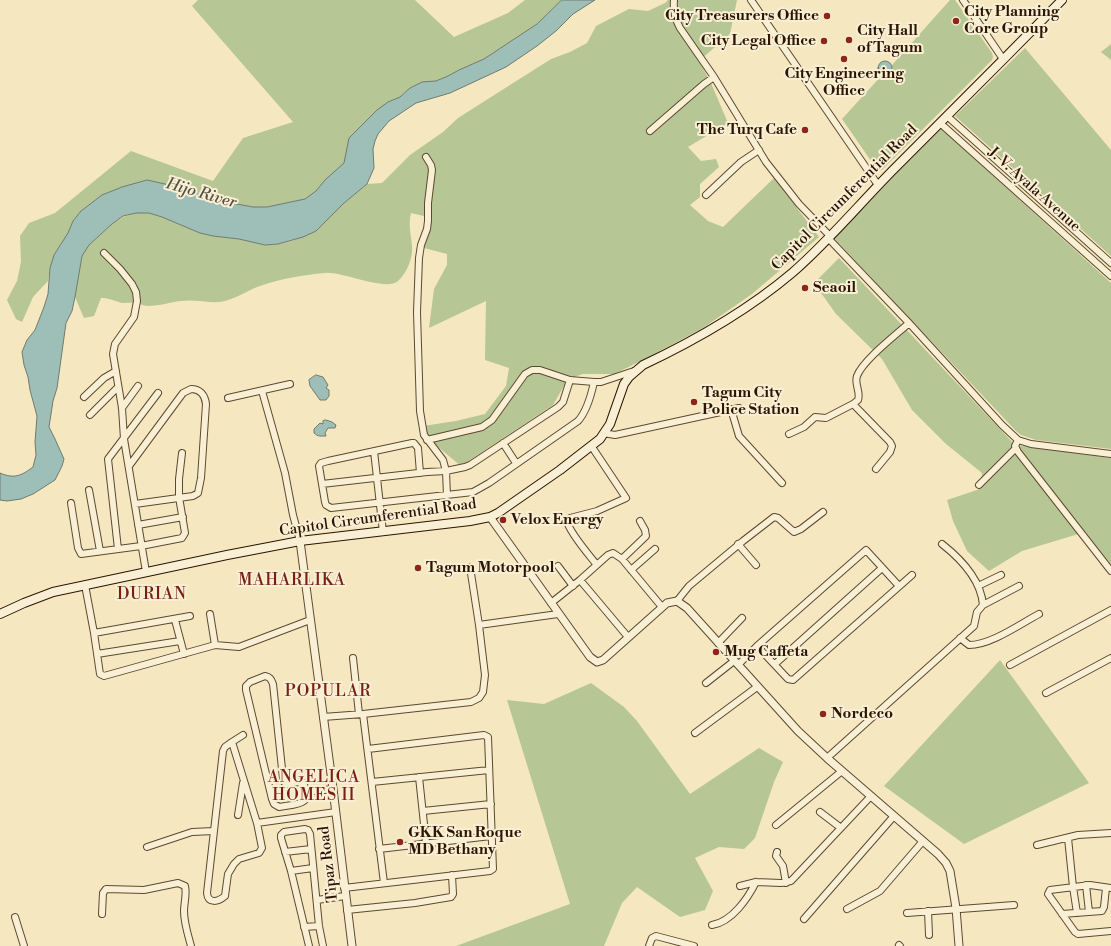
<!DOCTYPE html>
<html>
<head>
<meta charset="utf-8">
<style>
	body { margin:0 }
	canvas { display:block; background:#f5e7bf }
</style>
</head>
<body>
<canvas width="1111" height="946"></canvas>
<script>
const ctx = document.querySelector('canvas').getContext('2d');
ctx.lineJoin = 'round';
function paint(path, color) { ctx.fillStyle = color; ctx.fill(path, 'evenodd'); }
function trace(path, color, width, dash) { ctx.strokeStyle = color; ctx.lineWidth = width; ctx.lineCap = dash ? 'butt' : 'round'; ctx.setLineDash(dash || []); ctx.stroke(path); }
function drawText(font, color, halo, rows, align = 'center') {
  ctx.font = font + ' "Libre Bodoni",serif'; ctx.lineWidth = 4; ctx.setLineDash([]); ctx.textBaseline = 'middle'; ctx.strokeStyle = halo; ctx.fillStyle = color; for (const [text, x, y, turn = 0] of rows) {
    ctx.save(); ctx.translate(x, y); ctx.rotate((+turn || 0) * Math.PI / 180); ctx.textAlign = isNaN(turn) ? turn : align; if (halo) ctx.strokeText(text, 0, 0); ctx.fillText(text, 0, 0); ctx.restore();
  }
}
const green = new Path2D(`
	M198 0H415L454 37 508 13 525 0H562L537 24 484 59 459 70 448 76 436 81 422 82 410 88 400 97 388 102 349 138 345 163 325 180 316 191 305 199 267 207H253L226 202 161 183 148 180 122 187 102 195 81 211 73 221 68 233 54 255 50 268 48 281 33 297 22 322 16 319 7 300 17 281 21 262 20 236 29 223 55 213 131 151 213 181 243 138 293 122 192 6Z
	M668 0H737L730 34 699 61 711 83 728 123 688 147 701 161 716 159 719 167 700 184V197L690 205 708 221 723 227 774 178 819 237 752 294 703 328 649 357 614 374H583L568 379 553 405 461 466 432 442 423 426 456 421 485 414 506 386 509 368 485 360 486 301 429 328 434 289 447 265V254L424 248 428 217 411 213C408 225 411 234 412 246 413 258 407 273 398 281 385 292 342 271 325 273 302 275 279 279 257 287 245 292 233 300 220 302 207 303 194 299 181 301 170 302 160 306 148 306 143 306 139 303 134 303 129 302 123 304 119 302 112 300 108 298 101 298L94 316 84 318 75 297 82 256 89 245 99 236 112 224 123 217 136 213H149L162 217 200 233 213 236 239 239 265 245 278 244 291 241 316 231 344 203 367 184 382 183 410 155 443 132 458 118 551 59 570 52 587 43 596 26 629 9 648 11 665 3Z
	M950 0H955L992 53 993 57 992 60 882 170 878 171 842 119 883 74H890L892 65Z
	M1111 44V60L1101 52Z
	M1025 48 1111 150V256L955 116Z
	M941 128 1111 283V449L1036 440 1021 435 1016 431 834 238Z
	M839 258 1015 445 1111 458V564L1085 532 1022 551 989 571 967 551 953 521 947 500 980 489 982 473 946 444 912 410 882 359 836 314 814 283Z
	M1000 660 1089 783 964 844 884 786Z
	M591 683 624 707 637 721 690 794 759 748 783 762 774 782 755 838 744 849 719 847 695 858 713 891 705 910 680 917 637 887 622 903 604 946H456L570 904 507 700 544 704Z`);
const water = new Path2D(`
	M562 0H595L573 14 556 31 537 46 506 67 450 93 416 103 389 121 378 134 375 141 373 149 374 168 367 184 344 203 316 231 303 237 278 244 265 245 239 239 213 236 200 233 162 217 149 213H136L123 216 112 224 89 245 82 256 75 297 72 311 66 323 57 388 53 401 49 427 55 439 64 459 62 466 55 480 33 494 21 499 7 501 0 500V473C14 479 21 476 33 467L36 455 35 442 37 416 30 390 28 377 24 365 22 352 27 340 35 330 44 307 48 294 50 268 54 255 68 233 73 221 81 211 102 195 122 187 147 180 174 186 200 195 226 202 253 207H267L305 199 316 191 325 180 344 163 349 138 377 110 388 102 400 97 410 88 422 82 436 81 448 76 459 70 484 59 537 24Z
	M878 68a7 7 0 1 1 14 0a7 7 0 1 1-14 0Z
	M316 375 323 377 328 385 326 388 329 390V396L326 400H320L310 386 309 380Z
	M326 420 332 422 336 425 335 428H328L325 433 326 436C321 436 318 437 314 433V429L320 423 323 424V421Z`);
const minor = new Path2D(`
	M674 0C673 10 675 19 680 28L714 77 766 162 799 204 830 236
	M751 0 878 185
	M963 0 1003 59
	M947 116 1111 263
	M940 123 1111 276
	M650 131 704 84 714 77
	M426 157 431 165 432 170 428 203V221L427 229 421 245 419 258 417 312 420 411 424 435 443 460 446 471 465 467 470 465 558 407 563 402 570 380
	M706 195 741 162 759 150
	M828 238 909 323 1002 425 1018 440 1031 444 1111 454
	M104 253 120 269 132 284 136 292 137 301 134 317 115 344 113 354 122 408 124 439 146 572
	M262 391 285 473 293 515 300 541
	M84 397 104 378 116 371
	M228 398 290 384
	M853 404 890 442 892 446 890 452 876 469
	M122 408 138 386
	M731 409 739 436 782 483
	M90 415 118 387
	M605 433 609 434 615 435 739 408
	M789 434 804 427 815 417 826 418 853 404 858 400C861 392 854 384 857 376 863 360 896 335 909 323
	M427 440 482 427 492 420 525 374 532 370H540L570 380 594 382H601L634 371
	M1018 440 1015 446 1018 452 1111 571
	M503 443 516 463
	M592 447 626 498 597 511 570 518 567 521C569 532 589 555 597 565
	M374 451 383 532
	M129 466 183 393 191 389C200 389 205 395 206 404L201 478 198 493 193 496 135 504
	M420 473 418 448 414 443H412L328 461 321 463 319 466 325 502 326 505 331 508 473 492 489 483 578 421C587 411 591 396 594 382
	M322 484 427 472 446 471 447 496
	M979 485 1016 448
	M89 490 100 551
	M71 503 78 548 81 554 141 546 182 538 185 533 179 497V479L182 453
	M138 525 183 517
	M738 544 756 565
	M118 549 108 459 158 393
	M622 559 646 536 645 530 640 521
	M558 566 573 586
	M631 570 655 549
	M580 580 628 637
	M85 585 94 633 100 674 104 676 208 647 215 645 239 647 310 620
	M978 586 1001 575
	M677 601 689 586 743 541 774 517 778 518 794 532 801 529 823 512
	M551 603 580 580 608 555 613 553 622 559 662 607
	M983 605 1019 586
	M210 614 215 645
	M175 620 184 654
	M479 625 558 614
	M94 633 190 616
	M960 638 969 645C991 645 1020 624 1039 614
	M718 643 742 618
	M757 646 788 679 793 680 912 575
	M97 654 180 641
	M353 658 359 714
	M775 664 882 568
	M738 665 757 646 866 550 899 586
	M1010 665 1111 610
	M265 676C270 677 271 679 273 684L283 778 284 782 287 784 299 782 303 783C315 806 295 804 279 807L274 804 272 799 246 690V686L250 682Z
	M706 683 734 661
	M1046 693 1111 658
	M363 714 384 883
	M323 717 363 714 471 702 479 698 483 692 485 675 479 625 470 567
	M695 733 757 687
	M232 742 243 735
	M827 758 974 626 977 612 983 605C981 580 961 559 942 544
	M419 777 426 843
	M372 782 489 770
	M306 792 333 789
	M423 811 491 804
	M820 812 841 828
	M238 815 243 783
	M257 823 232 742 225 747 223 751 207 893C208 904 218 902 225 896L228 874 234 864 239 859 259 853 262 848 257 823 336 812
	M776 825 842 771
	M1068 838 1073 887 1077 913
	M1037 845 1078 835 1111 833
	M147 847 192 832 214 831
	M379 849 491 836
	M285 852 311 849
	M777 852 776 856 783 866 786 883
	M291 871 313 868
	M1086 885 1089 912
	M740 886 756 882 781 883 791 881 871 796
	M344 888 490 871 493 869 488 737 484 735 368 749
	M1111 888 1090 885 1050 890 1048 894 1075 932 1078 934 1111 931
	M317 900 345 896
	M847 909 880 891 923 841
	M347 910 415 903 451 897 453 894 452 875
	M928 911 929 935
	M907 913 1014 905
	M102 914 103 893 106 889 144 890 178 883 185 886C187 894 184 903 184 911 184 923 188 935 191 946
	M1062 914 1102 911 1104 907 1106 888
	M15 917 24 946
	M804 919 894 816
	M712 925C732 922 748 898 756 882
	M304 927 319 926
	M899 945 900 946
	M309 946 291 871 281 838V835L284 832 305 829 308 830 310 834 319 926 323 946
	M649 946 652 938 656 936 694 946`);
const tertiary = new Path2D(`
	M490 517 590 657 597 662 603 660 667 603 677 601 687 608 798 731 827 758 938 854 946 863 950 871 956 908 959 946
	M300 541 333 789 352 946`);
const secondary = new Path2D(`
	M0 614 24 603 53 592 227 555 300 541 470 521 490 517 498 513 560 470 600 439 610 424 624 384 629 377 643 365C696 340 747 311 792 273 829 241 861 202 896 167 951 112 1007 56 1062 0`);
const markers = [
	[827,16,4,"#8f2418"],
	[956,21,4,"#8f2418"],
	[849,40,4,"#8f2418"],
	[824,41,4,"#8f2418"],
	[844,59,4,"#8f2418"],
	[805,130,4,"#8f2418"],
	[805,288,4,"#8f2418"],
	[694,402,4,"#8f2418"],
	[503,520,4,"#8f2418"],
	[418,568,4,"#8f2418"],
	[716,652,4,"#8f2418"],
	[823,714,4,"#8f2418"],
	[400,842,4,"#8f2418"]
];
const poiNames = [
	["City Planning",964,12],
	["Core Group",964,29],
	["City Treasurers Office",819,16,"right"],
	["City Hall",857,31],
	["of Tagum",857,48],
	["City Legal Office",816,41,"right"],
	["City Engineering",844,74,"center"],
	["Office",844,91,"center"],
	["The Turq Cafe",797,130,"right"],
	["Seaoil",813,288],
	["Tagum City",702,393],
	["Police Station",702,410],
	["Velox Energy",511,520],
	["Tagum Motorpool",426,568],
	["Mug Caffeta",724,652],
	["Nordeco",831,714],
	["GKK San Roque",408,833],
	["MD Bethany",408,850]
];
const streetNames = [
	["J. V. Ayala Avenue",1034,190,42],
	["Capitol Circumferential Road",845,198,-45],
	["Capitol Circumferential Road",378,518,-8],
	["Tipaz Road",329,864,-97]
];
const waterNames = [
	["Hijo River",201,194,16]
];
const neighbourhoodNames = [
	["MAHARLIKA",292,581],
	["DURIAN",152,595],
	["POPULAR",328,692],
	["ANGELICA",314,778],
	["HOMES II",314,796]
];
paint(green, '#b7c695');
paint(water, '#9ebeb8');
trace(water, '#707a6f', 1);
trace(minor, '#5e4930', 8);
trace(tertiary, '#5e4930', 9);
trace(secondary, '#2c1401', 10);
trace(minor, '#f8efd5', 6);
trace(tertiary, '#f8efd5', 7);
trace(secondary, '#f8efd5', 8);
for (const [x, y, r, color] of markers) { const dot = new Path2D(); dot.arc(x, y, r, 0, 2 * Math.PI); ctx.fillStyle = color; ctx.fill(dot); trace(dot, '#f8efd5', 1.5); }
drawText('bold 15px', '#2c1401', '#f8efd5', poiNames, 'left');
drawText('15px', '#2c1401', '#f8efd5', streetNames);
drawText('italic 16px', '#545041', '#f8efd5', waterNames);
ctx.letterSpacing = '1px';
drawText('16px', '#7a1f14', '#f8efd5', neighbourhoodNames);
ctx.letterSpacing = '0px';
</script>
</body>
</html>
